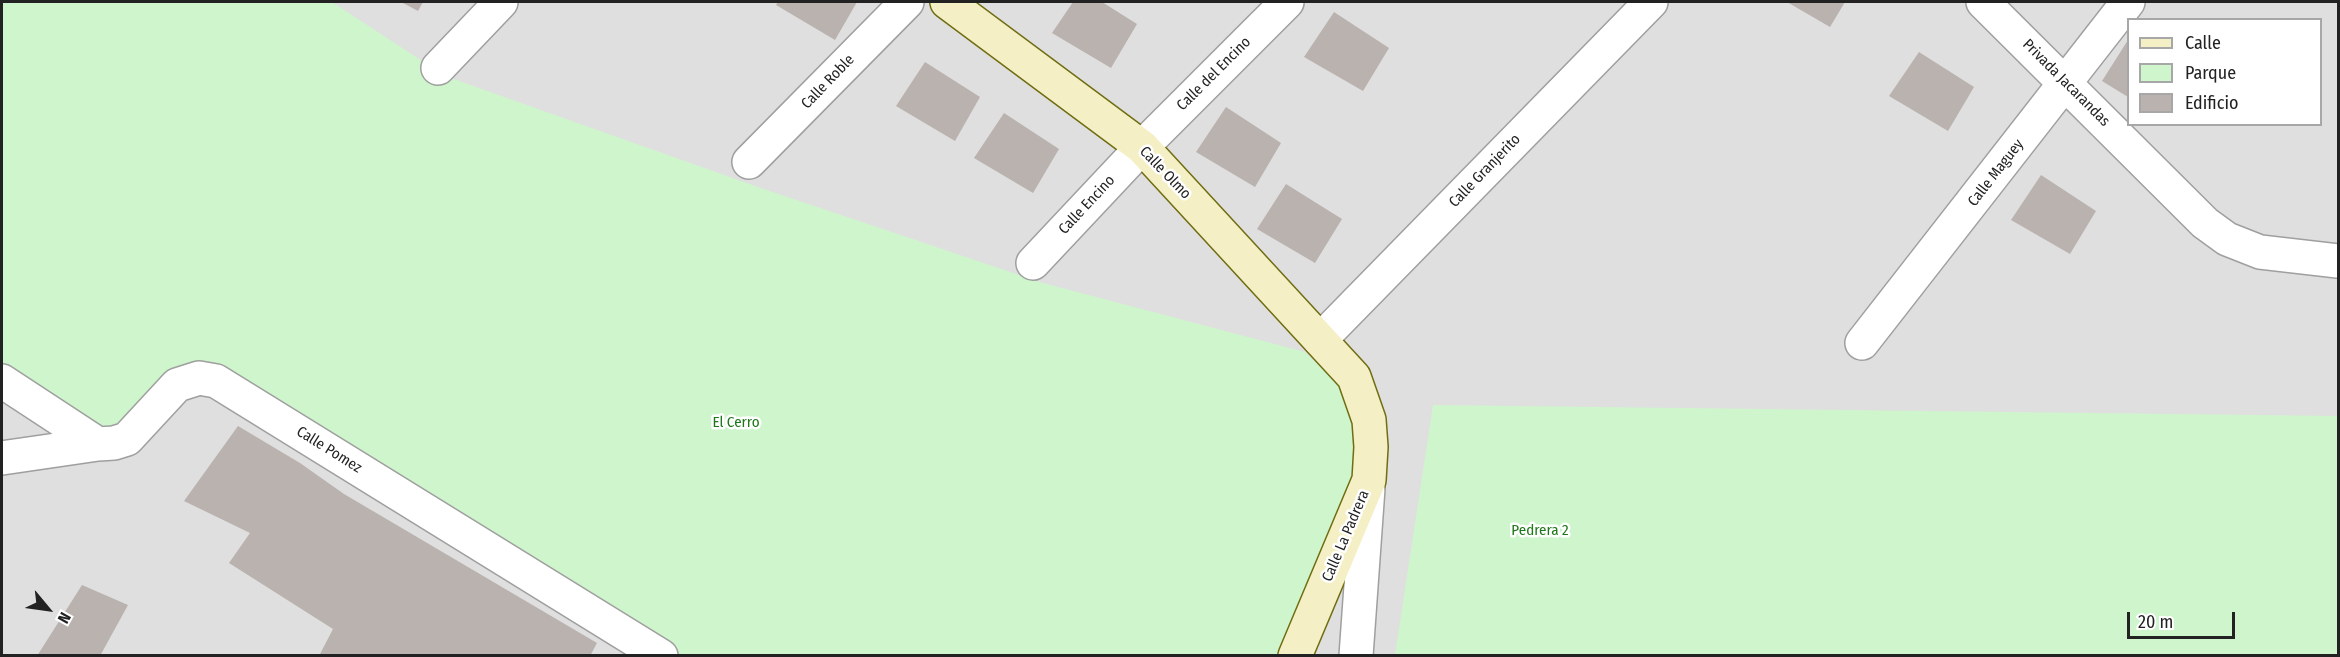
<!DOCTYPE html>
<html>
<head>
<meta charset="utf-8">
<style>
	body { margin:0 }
	#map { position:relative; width:2340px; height:657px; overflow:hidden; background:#f1ede9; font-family:"Fira Sans Condensed",sans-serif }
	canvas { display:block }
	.frame { position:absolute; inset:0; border:3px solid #222; pointer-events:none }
	.legend { position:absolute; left:2127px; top:18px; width:195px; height:108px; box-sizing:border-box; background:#fff; border:2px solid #a7a7a7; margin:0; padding:8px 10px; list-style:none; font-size:18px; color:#222 }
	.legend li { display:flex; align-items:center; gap:12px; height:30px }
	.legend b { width:30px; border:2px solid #a7a7a7 }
	.north { position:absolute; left:18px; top:579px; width:60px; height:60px; -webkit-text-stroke:4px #fff; paint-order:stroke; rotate:119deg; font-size:16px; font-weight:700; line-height:24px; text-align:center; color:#222 }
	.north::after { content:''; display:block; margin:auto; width:21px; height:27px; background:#222; clip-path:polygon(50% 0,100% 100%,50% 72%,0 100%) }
	.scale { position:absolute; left:2127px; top:612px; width:108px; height:27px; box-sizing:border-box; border:3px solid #222; border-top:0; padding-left:8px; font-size:18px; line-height:21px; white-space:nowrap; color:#222; -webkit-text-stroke:4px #fff; paint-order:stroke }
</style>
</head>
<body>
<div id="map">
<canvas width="2340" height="657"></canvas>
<div class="frame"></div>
<ul class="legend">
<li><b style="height:8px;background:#f4efc4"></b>Calle</li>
<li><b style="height:16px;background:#cff5cc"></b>Parque</li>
<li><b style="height:16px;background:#bab2af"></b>Edificio</li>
</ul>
<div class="north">N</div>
<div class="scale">20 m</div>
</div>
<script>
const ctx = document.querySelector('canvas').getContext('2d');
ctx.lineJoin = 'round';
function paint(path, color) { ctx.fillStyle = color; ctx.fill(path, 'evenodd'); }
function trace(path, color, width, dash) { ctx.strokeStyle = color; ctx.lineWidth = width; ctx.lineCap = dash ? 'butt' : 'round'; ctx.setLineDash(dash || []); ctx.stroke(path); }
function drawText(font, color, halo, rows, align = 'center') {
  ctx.font = font + ' "Fira Sans Condensed",sans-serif'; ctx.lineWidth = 5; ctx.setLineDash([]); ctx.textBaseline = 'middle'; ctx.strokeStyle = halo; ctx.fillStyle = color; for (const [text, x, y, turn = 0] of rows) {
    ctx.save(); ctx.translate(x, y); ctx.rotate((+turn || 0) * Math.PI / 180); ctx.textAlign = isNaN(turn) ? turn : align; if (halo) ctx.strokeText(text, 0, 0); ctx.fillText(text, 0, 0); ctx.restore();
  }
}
const residential = new Path2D(`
	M2 2H2338V655H2ZM2128 20H2320V124H2128Z`);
const park = new Path2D(`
	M2 2H332L445 76 758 187 1043 283 1305 352 1340 385 1360 423 1356 475 1322 548 1278 655H673L203 375 99 447 2 382Z
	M1433 405 2338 416V655H1395Z`);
const building = new Path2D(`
	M401 2H423L418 11Z
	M778 2H857L835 40 776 5Z
	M1073 2H1102L1137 24 1111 68 1052 33Z
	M1787 2H1845L1830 27Z
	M1334 12 1389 48 1363 91 1304 57Z
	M2128 40V97L2102 81Z
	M1919 52 1974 87 1948 131 1889 96Z
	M925 62 980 97 955 141 896 106Z
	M1226 107 1281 143 1255 187 1196 152Z
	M1004 113 1059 149 1033 193 974 158Z
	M2041 175 2096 211 2070 254 2011 220Z
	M1286 184 1342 219 1315 263 1257 229Z
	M238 426 300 463 344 494 597 643 590 656H319L333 629 229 563 250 533 184 501Z
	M82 585 128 605 100 656H37Z`);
const minor = new Path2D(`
	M1983 2 2205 223 2227 239 2260 252 2338 261
	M438 68 501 2
	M749 162 907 2
	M1033 263 1142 147 1287 2
	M1320 340 1651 2
	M1862 343 2128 2
	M2 381 98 444 114 443 127 439 177 385 199 378 216 381 661 656
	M2 458 98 444
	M1356 656 1368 488`);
const secondary = new Path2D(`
	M947 2 1142 147 1354 377 1369 420 1371 447 1369 480 1295 656`);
const streetNames = [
	["Calle del Encino",1214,74,-45],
	["Calle Roble",828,82,-46],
	["Privada Jacarandas",2066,83,45],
	["Calle Granjerito",1485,171,-46],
	["Calle Olmo",1165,173,46],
	["Calle Maguey",1996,173,-52],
	["Calle Encino",1087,205,-47],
	["Calle Pomez",329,450,32],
	["Calle La Padrera",1346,536,-67]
];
const parkNames = [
	["El Cerro",736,423],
	["Pedrera 2",1540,531]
];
paint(residential, '#dfdfdf');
paint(park, '#cff5cc');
paint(building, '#bab2af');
trace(minor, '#9f9f9f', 36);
trace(secondary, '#706d11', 36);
trace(minor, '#fff', 33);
trace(secondary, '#f4efc4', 33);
drawText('15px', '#222', '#fff', streetNames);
drawText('15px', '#1e7718', '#fff', parkNames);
</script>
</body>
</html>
